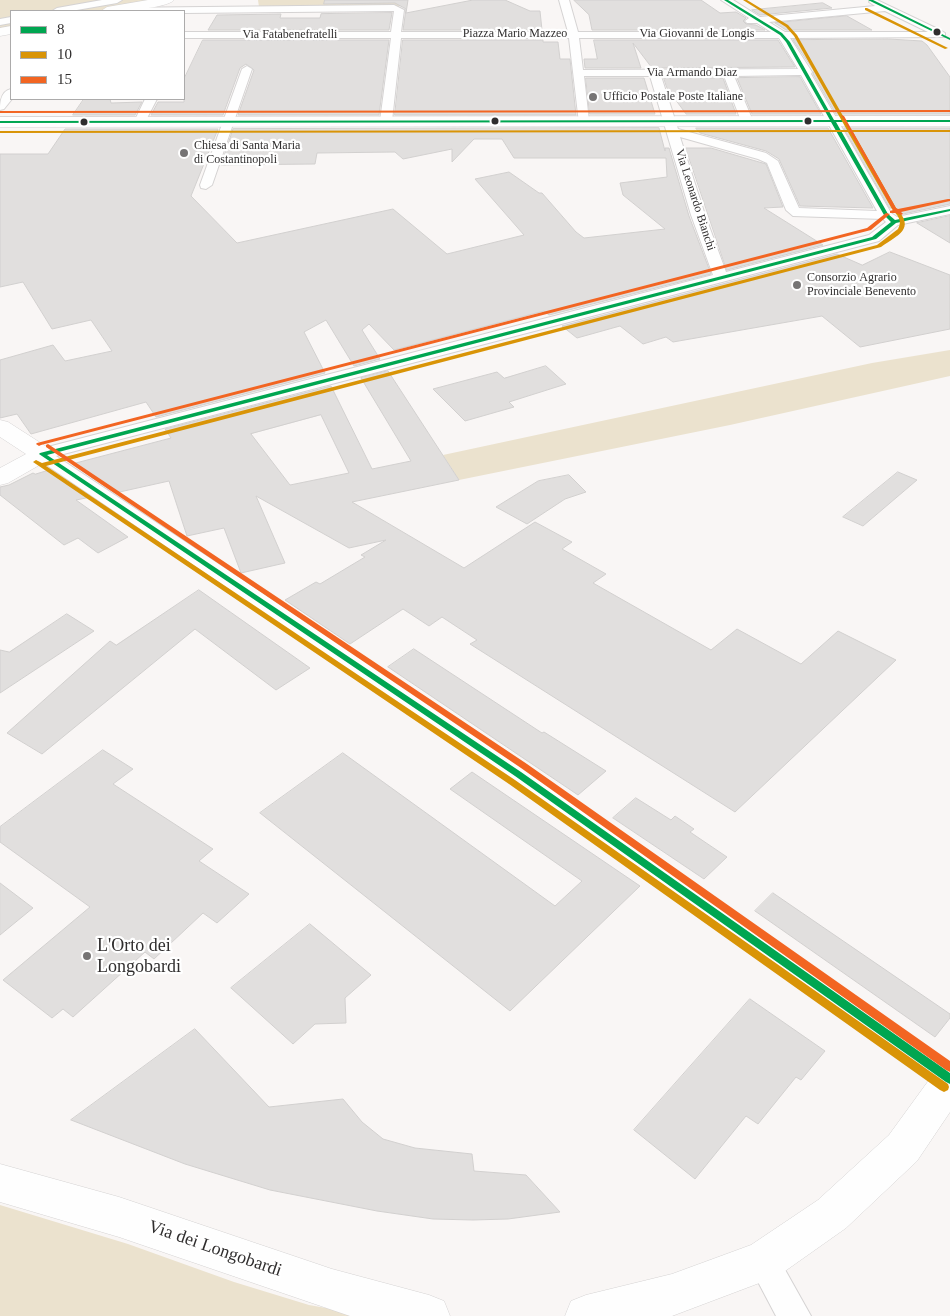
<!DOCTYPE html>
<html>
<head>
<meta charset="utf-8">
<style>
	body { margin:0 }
	#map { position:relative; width:950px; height:1316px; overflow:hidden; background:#f9f6f5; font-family:Georgia,serif }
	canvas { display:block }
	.legend { position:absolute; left:10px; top:10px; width:175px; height:90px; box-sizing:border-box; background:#fff; border:1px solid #acabab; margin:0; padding:6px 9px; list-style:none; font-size:15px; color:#302e2e }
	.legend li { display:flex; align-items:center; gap:10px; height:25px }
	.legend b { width:25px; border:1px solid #acabab }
</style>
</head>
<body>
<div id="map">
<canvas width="950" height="1316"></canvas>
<ul class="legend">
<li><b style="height:6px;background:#00a651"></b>8</li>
<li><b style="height:6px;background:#d99407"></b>10</li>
<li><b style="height:6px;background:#f26522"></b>15</li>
</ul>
</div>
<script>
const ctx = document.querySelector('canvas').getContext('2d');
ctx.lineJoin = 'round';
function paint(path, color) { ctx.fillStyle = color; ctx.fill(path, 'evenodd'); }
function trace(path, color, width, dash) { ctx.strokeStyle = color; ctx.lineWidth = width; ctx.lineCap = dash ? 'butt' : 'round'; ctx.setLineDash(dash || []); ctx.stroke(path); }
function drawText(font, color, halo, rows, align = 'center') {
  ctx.font = font + ' Georgia,serif'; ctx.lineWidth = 4.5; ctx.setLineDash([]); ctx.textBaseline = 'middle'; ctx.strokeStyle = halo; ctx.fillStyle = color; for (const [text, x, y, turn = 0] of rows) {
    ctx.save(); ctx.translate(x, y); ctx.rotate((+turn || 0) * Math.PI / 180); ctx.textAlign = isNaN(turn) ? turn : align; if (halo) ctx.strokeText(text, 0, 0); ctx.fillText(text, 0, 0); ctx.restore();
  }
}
const green = new Path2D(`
	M0 0H151L98 11H11V30L0 33Z
	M258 0H408L407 6 259 7Z
	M950 350V376L730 425 459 480 443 455 872 363Z
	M0 1205 128 1244 234 1282 309 1305 360 1314 362 1316H0Z`);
const building = new Path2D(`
	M325 0H408L406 13 473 0H505L530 11H540L542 30H403L406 9 395 3 324 4Z
	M574 0H701L720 13 736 12 746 18 743 21 746 24 756 25 765 30H592L589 15Z
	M823 3 832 8 760 15 752 10Z
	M392 13 389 30H208L217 15 281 14 280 18H320L321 14Z
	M847 16 872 30H786L775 23Z
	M889 39 922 41 927 45 950 77V114H836L813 74 814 71 793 40Z
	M203 40H389L379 115H238L254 70 246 64 240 68 223 115H151L158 102H184V79Z
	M403 40H543V42H558L560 59H570L576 115H395Z
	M594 40H778L795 67 652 68 633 43 641 68H585L584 59H597Z
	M800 77 821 114H752L737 78Z
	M586 78H644L655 114H590Z
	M664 78H723L736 114H686L667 88Z
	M84 99H110L111 103 142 102 135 115H73Z
	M659 128 665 151V148H669L689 216 711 274 549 315 544 311 394 350 369 324 362 330 380 359 354 366 326 320 304 332 325 373 156 417 146 402 31 434 17 414 0 418V360L53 345 65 361 112 351 91 320 52 329 23 282 0 287V154H48L65 129H218L191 196 237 243 393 209 447 254 524 235 475 179 509 172 539 193H542L576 232 584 238 665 229 623 195 620 183 667 177 666 158H514L502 139H474L452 162V149L403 159 395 152 317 153 315 164 221 165 233 129Z
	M696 128H828L873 208 800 206 779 159 766 151 700 133Z
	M844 128H950V204L903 214 894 208H890Z
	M686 148H711L766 164 783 207 764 208 823 245 727 270Z
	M950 216V243L917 223Z
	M890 252 950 275V329L860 347 822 316 673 342 666 337 643 344 620 326 577 338 562 326 837 254 862 265Z
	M546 366 566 384 509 402 514 407 465 421 433 389 497 372 504 378Z
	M388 371 459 480 352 502 464 568 535 522 572 542 562 549 606 574 593 583 711 650 737 629 801 664 838 631 896 660 735 812 470 644 477 640 442 617 429 626 403 609 350 644 285 600 316 582 320 584 365 557 361 555 386 540 349 548 256 496 285 563 241 573 224 528 187 536 169 481 115 493 72 464 171 438 165 429 331 386 372 469 411 461 361 378ZM321 415 349 473 290 485 251 434Z
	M50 470 91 497 76 500 128 537 98 553 78 538 64 545 0 495V487L9 485 33 473 35 474Z
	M898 472 917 480 863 526 843 517Z
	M569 475 586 492 565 499 527 524 496 507 538 481Z
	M199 590 310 668 276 690 195 629 42 754 7 733 110 641 116 645Z
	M67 614 94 631 0 693V650L9 652Z
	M414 649 542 733 544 732 606 771 578 795 388 667Z
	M103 750 133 769 113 784 213 849 199 861 249 894 217 923 203 913 154 959 145 952 73 1017 63 1009 52 1018 3 980 90 907 0 842V827Z
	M343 753 555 906 582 881 450 789 472 772 640 886 510 1011 260 813Z
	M636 798 671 820 675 816 694 829 690 832 727 857 704 879 613 818Z
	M0 883 33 908 0 935Z
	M773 893 950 1014V1018L935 1037 755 911Z
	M310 924 371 975 345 998 346 1023 315 1024 293 1044 231 988Z
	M750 999 825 1051 801 1080 796 1077 758 1124 746 1116 695 1179 634 1130Z
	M195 1029 269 1107 343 1099 362 1122 383 1139 415 1148 472 1154 474 1171 526 1175 560 1212 508 1219 473 1220 433 1219 377 1211 270 1190 185 1164 71 1120Z`);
const street = new Path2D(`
	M102 0H122L117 3 71 11H52L57 8Z
	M559 0H569L578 32H771L757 23H747L745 21 749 18 721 0H733L760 17 875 6 869 2 871 0H877L940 30 945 33V37L790 38 812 72 811 74 891 213 897 217 950 206V214L898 225 879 241 56 456 526 768 950 1063V1092L940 1088 510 780 36 458 33 454 36 450 713 275 691 215 650 76H584L589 121 587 123H579L569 38H401L392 121 386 124 380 121 391 38H184V32H391L394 11 184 13V11H105L110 8 394 5 404 10 401 32H568ZM885 11 928 32H785L769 22ZM579 38H779L798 69 583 70ZM801 75 877 211 799 208 778 161 766 153 678 129 661 76H724L741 121 747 124 753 121 734 76ZM680 137 758 159 767 163 786 210 793 216 883 219 886 222 869 235 726 272 705 215Z
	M11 17V23L0 25V19Z
	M247 66 252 69 212 185 206 189 201 188 200 185 242 69Z
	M11 89 12 99 4 109 0 110C0 102 1 91 11 89Z
	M145 99H157L144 124H136L134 122Z
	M763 1245 774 1250 811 1316H776L747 1261 752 1250Z`);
const secondary = new Path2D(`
	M148 0H174C166 9 114 12 101 11L107 7Z
	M11 26V34L0 36V28Z
	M950 116V126L0 127V117Z
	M0 420 8 422 50 449 53 454 50 459 8 483 0 485V468L26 454 0 437Z
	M950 1064V1112L917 1161 846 1228 778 1276 672 1316H565L571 1301 586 1295 672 1274 751 1245 818 1200 889 1135 937 1069Z
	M0 1164 119 1197 332 1269 429 1295 444 1301 450 1316H350L119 1237 0 1202Z`);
const bus1 = new Path2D(`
	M724 0H728L782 33 790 42 834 120H950V122H836L888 214 895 220 950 209V211L896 223 876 239 47 455 521 772 950 1073V1084L946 1082 515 776 39 454 40 453 872 237 891 222 884 215 831 122 0 123V121L830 120 786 42 780 35Z
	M868 0H873L950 38V40Z`);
const bus2 = new Path2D(`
	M743 0H747L788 25 797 35 851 130H950V132H853L896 208C916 229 898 235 881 247L46 466 515 780 948 1084 949 1087 948 1090 944 1092 940 1090 509 784 33 462 36 460 42 463 877 245 898 229C903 220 897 215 892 209L848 132 0 133V131L847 130 794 36 786 27Z
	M865 8H867L948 48 945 49 865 10Z`);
const bus3 = new Path2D(`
	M950 110V112L0 113V111Z
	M841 115 844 116 896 208 898 209 948 199H950V201L901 212 903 214 901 215 896 213H890V211L893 210Z
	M886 213 890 214 871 230 41 445 39 446 36 444 37 443 867 228Z
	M48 444 527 764 950 1061V1072L946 1070 521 768 46 447V445Z`);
const markers = [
	[937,32,4.5,"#302e2e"],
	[593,97,5,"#767474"],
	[495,121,4.5,"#302e2e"],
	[808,121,4.5,"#302e2e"],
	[84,122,4.5,"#302e2e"],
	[184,153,5,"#767474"],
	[797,285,5,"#767474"],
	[87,956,5,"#767474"]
];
const farStreetnames = [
	["Piazza Mario Mazzeo",515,34],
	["Via Giovanni de Longis",697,34],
	["Via Fatabenefratelli",290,35],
	["Via Armando Diaz",692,73],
	["Via Leonardo Bianchi",695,200,72]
];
const farPoinames = [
	["Ufficio Postale Poste Italiane",603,97],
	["Chiesa di Santa Maria",194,146],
	["di Costantinopoli",194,160],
	["Consorzio Agrario",807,278],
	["Provinciale Benevento",807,292]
];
const nearPoinames = [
	["L'Orto dei",97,946],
	["Longobardi",97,967]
];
const nearStreetnames = [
	["Via dei Longobardi",215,1249,19]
];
paint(green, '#ebe2ce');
paint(building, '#e1dfde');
trace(building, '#d2d0cf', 1);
trace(street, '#d5d3d3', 2);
trace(secondary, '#d5d3d3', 1);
paint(street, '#fefefe');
paint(secondary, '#fefefe');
paint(bus1, '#00a651');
paint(bus2, '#d99407');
paint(bus3, '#f26522');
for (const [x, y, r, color] of markers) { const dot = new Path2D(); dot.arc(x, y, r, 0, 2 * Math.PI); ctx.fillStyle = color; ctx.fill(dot); trace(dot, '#fff', 2); }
drawText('12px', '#302e2e', '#fff', farStreetnames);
drawText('12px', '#302e2e', '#fff', farPoinames, 'left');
drawText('18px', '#302e2e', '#fff', nearPoinames, 'left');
drawText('18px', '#302e2e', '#fff', nearStreetnames);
</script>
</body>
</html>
